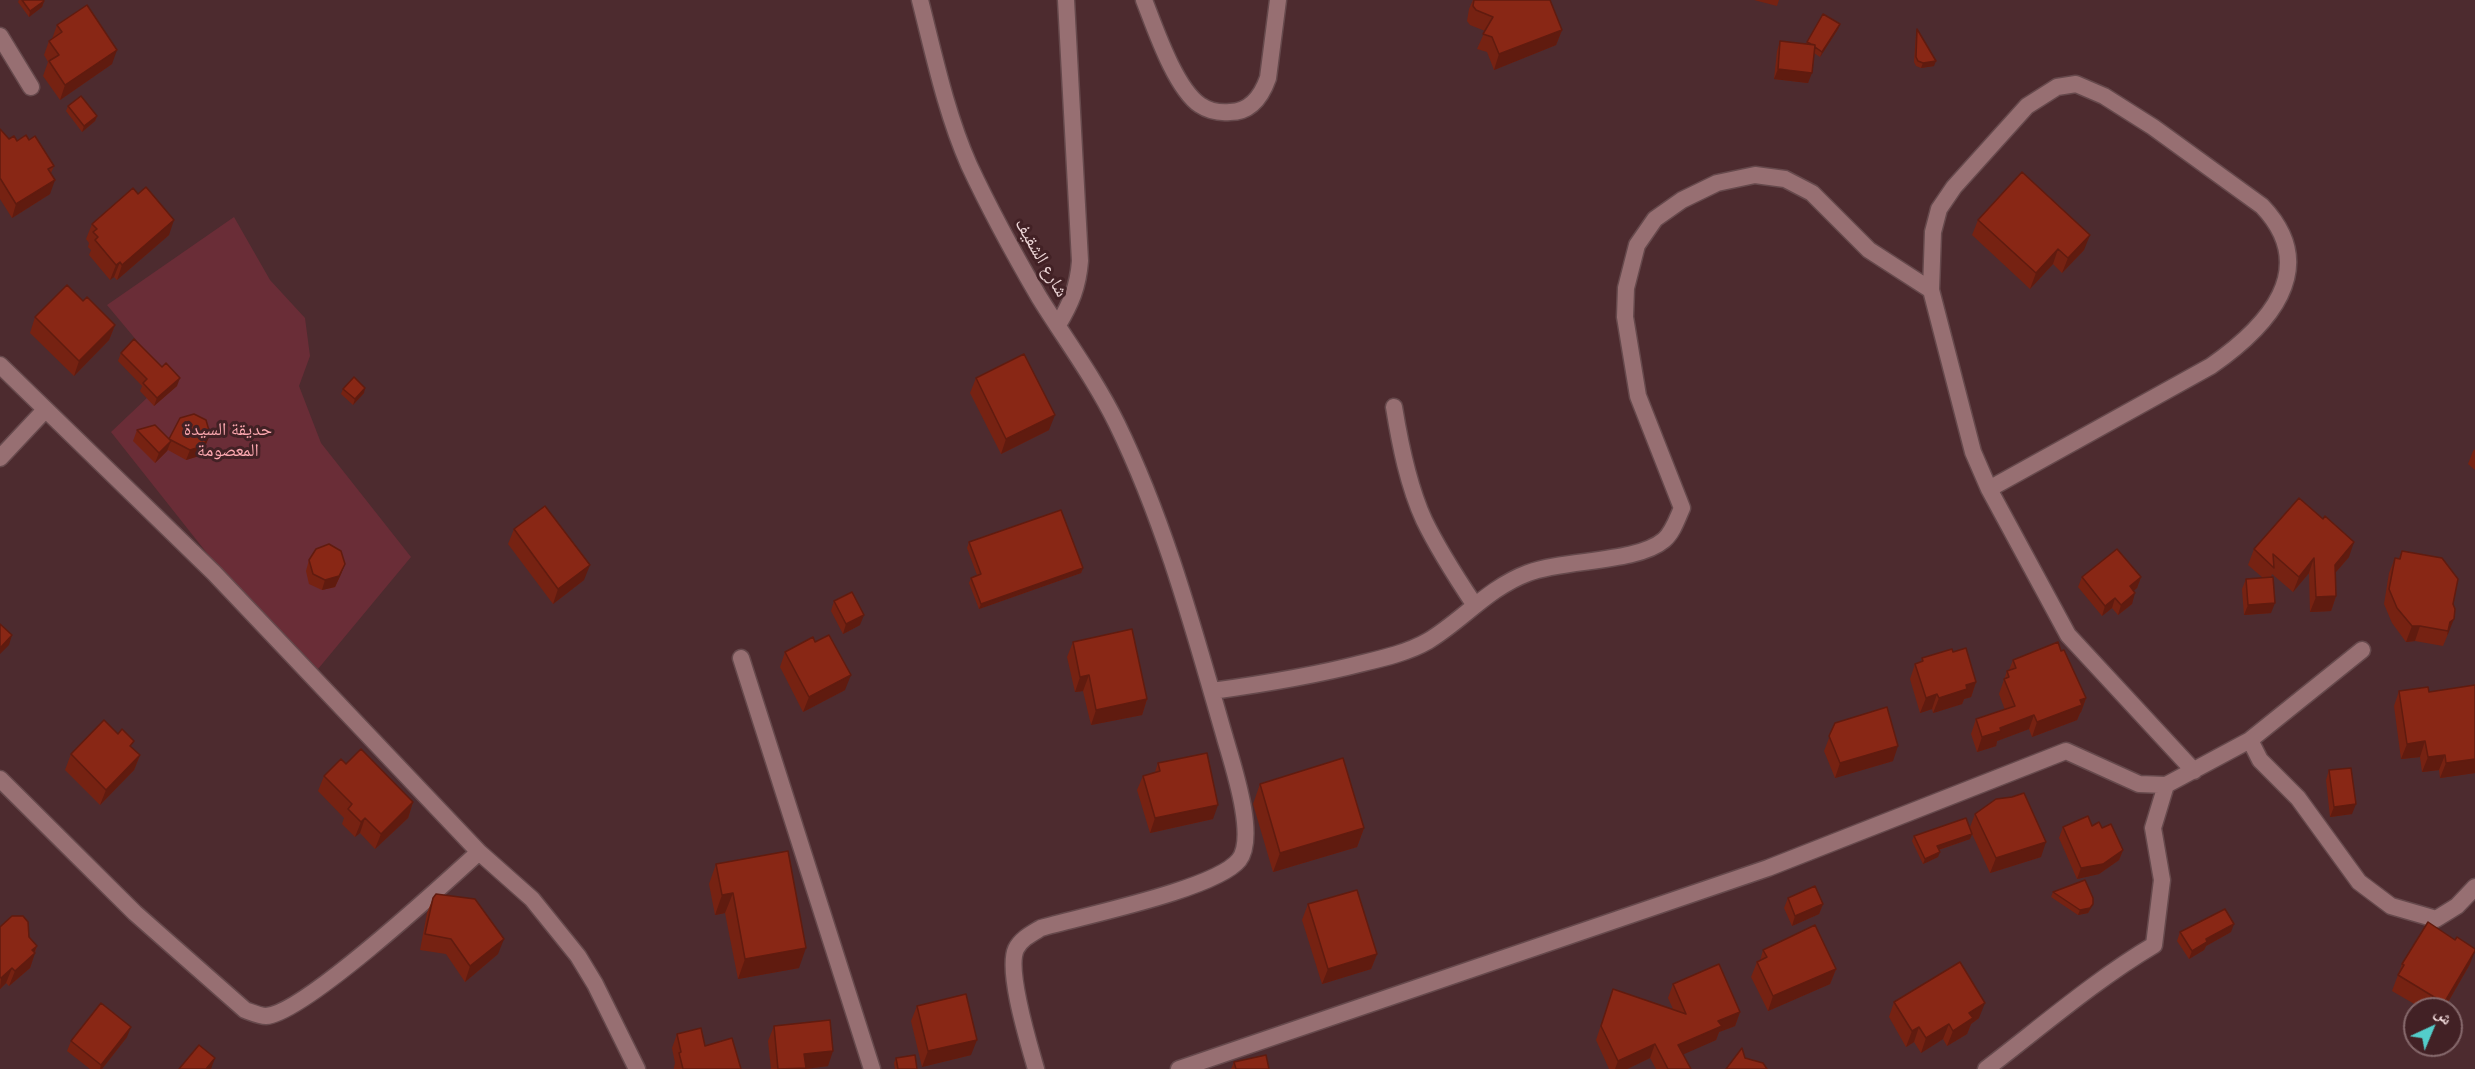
<!DOCTYPE html>
<html>
<head>
<meta charset="utf-8">
<style>
	body { margin:0 }
	#map { position:relative; width:2475px; height:1069px; overflow:hidden; background:#4d2b2f; font-family:"Open Sans","Noto Naskh Arabic",sans-serif }
	canvas { display:block }
	.north { position:absolute; left:2403px; top:997px; width:60px; height:60px; box-sizing:border-box; background:#422125; border:2px solid #86696c; border-radius:50%; rotate:44deg; font-size:16px; font-weight:700; line-height:24px; text-align:center; color:#ecd5d6 }
	.north::after { content:''; display:block; margin:auto; width:21px; height:27px; background:#53cdca; clip-path:polygon(50% 0,100% 100%,50% 72%,0 100%) }
</style>
</head>
<body>
<div id="map">
<canvas width="2475" height="1069"></canvas>
<div class="north">ش</div>
</div>
<script>
const ctx = document.querySelector('canvas').getContext('2d');
ctx.lineJoin = 'round';
function paint(path, color) { ctx.fillStyle = color; ctx.fill(path, 'evenodd'); }
function trace(path, color, width, dash) { ctx.strokeStyle = color; ctx.lineWidth = width; ctx.lineCap = dash ? 'butt' : 'round'; ctx.setLineDash(dash || []); ctx.stroke(path); }
function drawText(font, color, halo, rows, align = 'center') {
  ctx.font = font + ' "Open Sans","Noto Naskh Arabic",sans-serif'; ctx.lineWidth = 6; ctx.setLineDash([]); ctx.textBaseline = 'middle'; ctx.strokeStyle = halo; ctx.fillStyle = color; for (const [text, x, y, turn = 0] of rows) {
    ctx.save(); ctx.translate(x, y); ctx.rotate((+turn || 0) * Math.PI / 180); ctx.textAlign = isNaN(turn) ? turn : align; if (halo) ctx.strokeText(text, 0, 0); ctx.fillText(text, 0, 0); ctx.restore();
  }
}
const green = new Path2D(`
	M234 217 270 280 305 318 310 356 299 386 321 443 411 557 318 669 210 557 111 432 168 378 107 305Z`);
const minor = new Path2D(`
	M920 0C934 55 946 113 969 165 990 210 1014 254 1039 297 1065 339 1095 379 1117 424 1166 525 1194 631 1225 738 1233 766 1257 837 1239 860 1216 889 1082 916 1041 928 1031 934 1021 939 1016 949 1006 971 1029 1044 1036 1069
	M1144 0C1155 28 1175 88 1200 105 1209 111 1219 113 1230 112 1251 112 1262 95 1268 78L1278 0
	M0 36 31 87
	M1058 325C1071 303 1078 287 1080 261L1066 0
	M0 365 214 573 479 852 532 899 578 956 595 984 637 1069
	M1394 407C1400 444 1408 485 1424 520 1438 549 1456 577 1474 604
	M0 458 45 410
	M1989 489 2211 366C2267 327 2322 269 2262 206L2153 127 2104 96 2076 84 2057 87 2027 106 1954 187 1939 209 1933 232 1931 290 1973 452 1989 489 2068 635 2194 771
	M741 658 872 1069
	M1212 691C1263 684 1313 676 1363 663 1384 658 1409 652 1428 641 1463 620 1488 588 1528 573 1565 559 1637 563 1664 540 1673 532 1677 519 1682 508L1638 396 1625 317 1626 288 1637 245 1655 219 1682 200 1717 183 1755 175 1785 179 1812 193 1869 250 1931 290
	M2250 740 2362 650
	M0 779 135 913 245 1010C251 1012 259 1016 266 1016 303 1014 445 883 479 852
	M2166 785 2250 740 2260 760 2298 798 2359 882 2391 906 2436 919 2457 906 2475 887
	M1179 1069 1768 868 2066 751 2139 784 2166 785 2153 828 2162 880 2154 945C2095 980 2041 1027 1986 1069`);
const wall = new Path2D(`
	M19 0H43L44 1 42 7 29 17 18 2Z
	M1473 0H1550L1562 30 1556 45 1494 70 1487 52 1477 49 1485 31 1470 25 1467 21 1469 9Z
	M1754 0H1779L1777 6Z
	M57 25 112 64 60 100 43 76 48 62 44 55 49 41 52 39Z
	M1838 29 1820 57 1814 53 1808 83 1774 79 1777 51 1780 41 1806 44 1807 42Z
	M1917 29 1934 66 1921 68 1916 66 1914 62 1916 34Z
	M68 106 97 116 95 121 82 132 66 111Z
	M0 129 9 139 17 141 29 140 54 166 51 173 50 194 12 218 0 199Z
	M1978 220 2084 250 2062 273 2053 264 2030 289 1972 235Z
	M92 224 169 235 117 280 114 277 110 280 89 255 91 250 88 247 89 243 86 239Z
	M83 301 115 325 109 340 74 376 30 333 35 317Z
	M121 353 177 386 154 406 140 391 142 386 118 361Z
	M976 378 1049 430 1001 454 970 393Z
	M343 389 364 393 353 405 341 394Z
	M137 430 169 439 210 434 206 444 199 456 186 460 168 450 155 463 133 441Z
	M2475 449V470L2468 464 2473 451Z
	M514 529 584 580 553 604 508 544Z
	M969 542 1083 568 1081 573 979 609 969 583 971 578 977 575 967 548Z
	M2254 549 2349 557 2335 573 2336 596 2331 611 2310 612 2309 573 2293 592 2272 574 2271 577V613L2244 615 2242 589 2246 579 2263 578 2248 565Z
	M2402 551 2458 579 2448 634 2443 646 2415 641 2406 642 2392 623 2384 604 2389 573 2395 558H2399Z
	M309 560 345 564 341 574 335 587 322 590 309 584 306 571Z
	M2082 577H2141L2137 588 2133 591 2132 604 2118 615 2112 608 2102 616 2078 587Z
	M834 601 860 625 843 634 831 611Z
	M1073 642 1147 699 1142 715 1091 725 1083 691 1075 692 1067 657Z
	M2061 651 2086 698 2081 712 2080 713 2077 720 2032 737 2029 729 1997 741 1996 746 1977 752 1971 734 1976 719 2005 710 1999 694 2007 671 2009 670 2013 660Z
	M785 652 845 690 803 712 780 667Z
	M1953 652 1976 682 1971 697 1964 699 1962 704 1933 713 1932 709 1920 713 1910 679 1915 664 1921 662 1922 658Z
	M2475 685V773L2440 778 2439 770 2422 772 2420 757 2401 759 2394 706 2399 691 2429 692Z
	M1835 723 1893 761 1835 778 1824 751Z
	M132 748 140 755 134 770 100 805 65 770 71 754Z
	M1158 763 1213 819 1150 833 1137 790 1143 776 1155 772Z
	M346 764 413 802 408 818 375 849 360 833 355 837 342 824 344 818 318 791 324 776Z
	M2329 770 2352 814 2330 817 2326 780Z
	M1260 784 1364 828 1357 847 1273 872 1253 804Z
	M1975 814 2041 857 1990 873 1972 834 1970 839 1939 850 1938 857 1923 864 1912 841 1914 836 1970 827Z
	M2092 826 2102 828 2123 850 2119 860 2099 874 2077 879 2059 838 2063 827Z
	M716 864 799 968 738 979 725 913 715 915 709 884Z
	M2053 892 2093 904 2088 913 2078 915 2051 897Z
	M433 898 498 954 465 982 446 954 420 950 427 913Z
	M1788 898 1823 904 1819 914 1792 926 1784 908Z
	M1308 904 1377 954 1371 969 1322 984 1302 920Z
	M0 927 37 946 30 968 9 986 6 983 0 989Z
	M2180 932H2231L2206 946 2204 950 2189 959 2177 941Z
	M1763 950 1836 969 1830 984 1768 1011 1751 977 1757 962 1760 961Z
	M2402 964H2470L2444 1009H2423L2392 991Z
	M1673 984 1740 1012 1735 1026 1719 1032 1716 1040 1683 1054 1691 1069H1656L1650 1058 1627 1069H1609L1596 1040 1613 989 1673 1009 1668 998Z
	M1894 1002 1979 1018 1971 1024 1967 1034 1947 1046 1943 1039 1921 1053 1914 1042 1906 1047 1889 1017Z
	M917 1006 971 1055 922 1067 911 1021Z
	M774 1026 828 1066 805 1069H771L768 1041Z
	M677 1034 705 1046 741 1069H674V1067L675 1063 672 1048Z
	M127 1037 102 1069H90L67 1051 71 1041Z
	M896 1058 917 1069H895L894 1063Z
	M1234 1062 1269 1069H1231Z`);
const shadedWall = new Path2D(`
	M44 1 42 7 29 17 30 11Z
	M1840 24 1838 29 1820 57 1822 52Z
	M1562 30 1556 45 1494 70 1499 54Z
	M117 50 112 64 60 100 65 85Z
	M1936 61 1934 66 1921 68 1923 63Z
	M1778 69 1812 73 1808 83 1774 79Z
	M97 116 95 121 82 132 84 126Z
	M55 180 50 194 12 218 16 204Z
	M174 220 169 235 117 280 122 265Z
	M2090 235 2084 250 2062 273 2068 258Z
	M2058 249 2053 264 2030 289 2036 273Z
	M120 262 114 277 110 280 116 265Z
	M115 325 109 340 74 376 79 361Z
	M180 378 177 386 154 406 157 398Z
	M365 388 364 393 353 405 355 399Z
	M1055 415 1049 430 1001 454 1006 439Z
	M210 434 206 444 199 456 186 460 190 450Z
	M171 441 167 451 155 463 159 453Z
	M2354 542 2349 557 2329 580 2335 565Z
	M2314 558 2309 573 2293 592 2299 577Z
	M345 564 341 574 335 587 322 590 325 580Z
	M590 565 584 580 553 604 558 589Z
	M1083 568 1081 573 979 609 981 604Z
	M2141 577 2137 588 2126 597 2130 586Z
	M2135 593 2132 604 2118 615 2121 605Z
	M2336 596 2331 611 2310 612 2316 597Z
	M2115 598 2112 608 2102 616 2105 606Z
	M2275 603 2271 613 2244 615 2248 605Z
	M864 615 860 625 843 634 846 624Z
	M2454 619 2448 634 2447 635 2450 622Z
	M2412 626H2420L2415 641 2406 642Z
	M12 635 9 645 0 654V648Z
	M851 675 845 690 803 712 809 697Z
	M1089 675 1083 691 1075 692 1080 677Z
	M1976 682 1971 697 1964 699 1962 704 1933 713 1939 698 1966 685Z
	M1937 694 1932 709 1920 713 1926 698Z
	M2086 698 2081 712 2080 713 2077 720 2032 737 2037 722 2080 700Z
	M1147 699 1142 715 1091 725 1096 710Z
	M2034 715 2029 729 1997 741 1996 746 1977 752 1982 737 2000 728Z
	M2425 741 2420 757 2401 759 2407 744Z
	M1898 746 1893 761 1835 778 1840 763Z
	M140 755 134 770 100 805 106 790Z
	M2445 755 2439 770 2422 772 2428 757Z
	M2475 759V773L2440 778 2446 763Z
	M413 802 408 818 375 849 381 834Z
	M2356 804 2352 814 2330 817 2334 807Z
	M1218 805 1213 819 1150 833 1155 818Z
	M365 818 360 833 355 837 361 822Z
	M1364 828 1357 847 1273 872 1280 853Z
	M1972 834 1970 839 1935 851 1937 846Z
	M2046 842 2041 857 1990 873 1996 858Z
	M2123 850 2119 860 2099 874 2077 879 2081 868Z
	M1940 852 1938 857 1923 864 1925 859Z
	M733 893 725 913 715 915 722 895Z
	M1823 904 1819 914 1792 926 1795 916Z
	M2093 904 2088 913 2078 915 2080 910Z
	M2234 924 2231 932 2206 946 2204 950 2189 959 2192 951 2206 939Z
	M504 939 498 954 465 982 470 966Z
	M37 946 33 955 35 953 30 968 9 986 15 971 32 950Z
	M806 948 799 968 738 979 745 959Z
	M2475 951 2470 964 2444 1009H2442L2444 1003Z
	M1377 954 1371 969 1322 984 1328 969Z
	M12 968 6 983 0 989 1 978Z
	M1836 969 1830 984 1768 1011 1773 996Z
	M1985 1003 1979 1018 1971 1024 1967 1034 1947 1046 1953 1031 1969 1013Z
	M1740 1012 1735 1026 1719 1032 1716 1040 1673 1059 1678 1045 1718 1021Z
	M1949 1024 1943 1039 1921 1053 1926 1038Z
	M131 1027 127 1037 102 1069H100L101 1065Z
	M1919 1027 1914 1042 1906 1047 1912 1031Z
	M977 1040 971 1055 922 1067 928 1051Z
	M1655 1044 1650 1058 1627 1069H1615L1618 1061Z
	M833 1051 828 1066 805 1069H793L804 1054Z
	M215 1058 211 1069H206Z`);
const building = new Path2D(`
	M22 0H43L44 1 30 11Z
	M1474 0H1550L1562 30 1499 54 1492 37 1483 34 1493 17 1476 10 1473 6Z
	M87 5 117 50 65 85 49 61 59 55 49 41 62 32 57 25Z
	M1823 14 1840 24 1822 52 1815 47V45L1811 44 1807 42Z
	M1917 29 1936 61 1923 63 1918 61 1916 57Z
	M1780 41 1815 45 1812 73 1778 69Z
	M81 96 97 116 84 126 68 106Z
	M0 129 9 139 14 136 17 141 26 135 29 140 35 136 54 166 48 169 55 180 16 204 0 178Z
	M2022 172 2090 235 2068 258 2058 249 2036 273 1978 220Z
	M146 187 174 220 122 265 120 262 116 265 95 240 98 237 93 232 97 229 92 224 133 188 138 194Z
	M67 285 83 301 87 297 115 325 79 361 35 317Z
	M134 339 162 367 166 363 180 378 157 398 143 383 147 379 121 353Z
	M1024 354 1055 415 1006 439 976 378Z
	M354 377 365 388 355 399 343 389Z
	M194 414 206 420 210 434 203 446 190 450 169 439 180 418Z
	M155 425 171 441 159 453 137 430Z
	M2299 498 2323 519 2325 516 2354 542 2335 565 2336 596 2316 597 2314 558 2299 577 2273 554 2274 568 2254 549Z
	M545 506 590 565 558 589 514 529Z
	M1061 510 1083 568 981 604 971 578 981 574 969 542Z
	M329 544 341 551 345 564 339 576 325 580 313 574 309 560 316 549Z
	M2117 549 2141 577 2130 586 2135 593 2121 605 2115 598 2105 606 2082 577Z
	M2402 551 2442 558 2458 579 2453 604 2455 609 2454 619 2450 622 2448 631 2420 626H2412L2397 608 2389 589 2395 558 2400 559Z
	M2273 577 2275 603 2248 605 2246 579Z
	M852 592 864 615 846 624 834 601Z
	M0 624 12 635 0 648Z
	M1132 629 1147 699 1096 710 1089 675 1080 677 1073 642Z
	M829 635 851 675 809 697 785 652 813 637 815 642Z
	M2058 642 2061 651 2064 650 2086 698 2080 700 2082 705 2037 722 2034 715 2000 728 2001 731 1982 737 1976 719 2015 706 2004 679 2009 677 2007 671 2016 668 2013 660Z
	M1966 648 1976 682 1966 685 1967 689 1939 698 1937 694 1926 698 1915 664 1923 661 1922 658 1952 649 1953 652Z
	M2475 685V759L2446 763 2445 755 2428 757 2425 741 2407 744 2399 691 2428 687 2429 692Z
	M1887 707 1898 746 1840 763 1829 736 1835 723Z
	M104 720 118 734 122 729 134 741 130 746 140 755 106 790 71 754Z
	M361 749 413 802 381 834 365 818 361 822 348 809 352 804 324 776 341 759 346 764Z
	M1207 753 1218 805 1155 818 1143 776 1160 771 1158 763Z
	M1343 758 1364 828 1280 853 1260 784Z
	M2351 768 2356 804 2334 807 2329 770Z
	M2024 793 2046 842 1996 858 1975 814 1996 799 2012 797Z
	M2088 816 2092 826 2099 822 2102 828 2111 824 2123 850 2103 864 2081 868 2063 827Z
	M1966 818 1972 834 1937 846 1940 852 1925 859 1914 836Z
	M788 851 806 948 745 959 733 893 722 895 716 864Z
	M2085 880 2093 898V904L2090 908 2080 910 2053 892Z
	M1815 886 1823 904 1795 916 1788 898Z
	M1357 890 1377 954 1328 969 1308 904Z
	M436 894 475 899 504 939 470 966 451 939 425 934 433 898Z
	M2225 909 2234 924 2206 939 2207 942 2192 951 2180 932Z
	M12 916H23L28 922 29 937 37 946 32 950 35 953 15 971 12 968 1 978 0 977V927Z
	M2428 922 2455 940 2457 937 2475 949V951L2444 1003 2398 975 2404 965 2402 964Z
	M1815 925 1836 969 1773 996 1757 962 1767 957 1763 950Z
	M1960 962 1985 1003 1969 1013 1973 1018 1953 1031 1949 1024 1926 1038 1919 1027 1912 1031 1894 1002Z
	M1719 964 1740 1012 1718 1021 1722 1026 1678 1045 1691 1069H1668L1655 1044 1618 1061 1601 1026 1613 989 1686 1014 1673 984Z
	M966 994 977 1040 928 1051 917 1006Z
	M101 1003 131 1027 101 1065 71 1041Z
	M830 1020 833 1051 804 1054 806 1068 778 1069 774 1026Z
	M701 1028 705 1046 732 1038 741 1069H683L679 1053 681 1052 677 1034Z
	M199 1045 215 1058 206 1069H179Z
	M1742 1048 1745 1058 1763 1063 1767 1069H1726Z
	M915 1055 917 1069H898L896 1058Z
	M1266 1055 1269 1069H1236L1234 1062Z`);
const streetNames = [
	["شارع الشقيف",1041,258,60]
];
const parkNames = [
	["حديقة السيدة",228,430],
	["المعصومة",228,451]
];
paint(green, '#6a2d37');
trace(minor, '#66494c', 19);
trace(minor, '#976f72', 16);
paint(wall, '#762212');
paint(shadedWall, '#601b0f');
paint(building, '#892715');
trace(building, '#601b0f', 1.5);
drawText('18px', '#ecd5d6', '#422125', streetNames);
drawText('18px', '#fca8b0', '#422125', parkNames);
</script>
</body>
</html>
